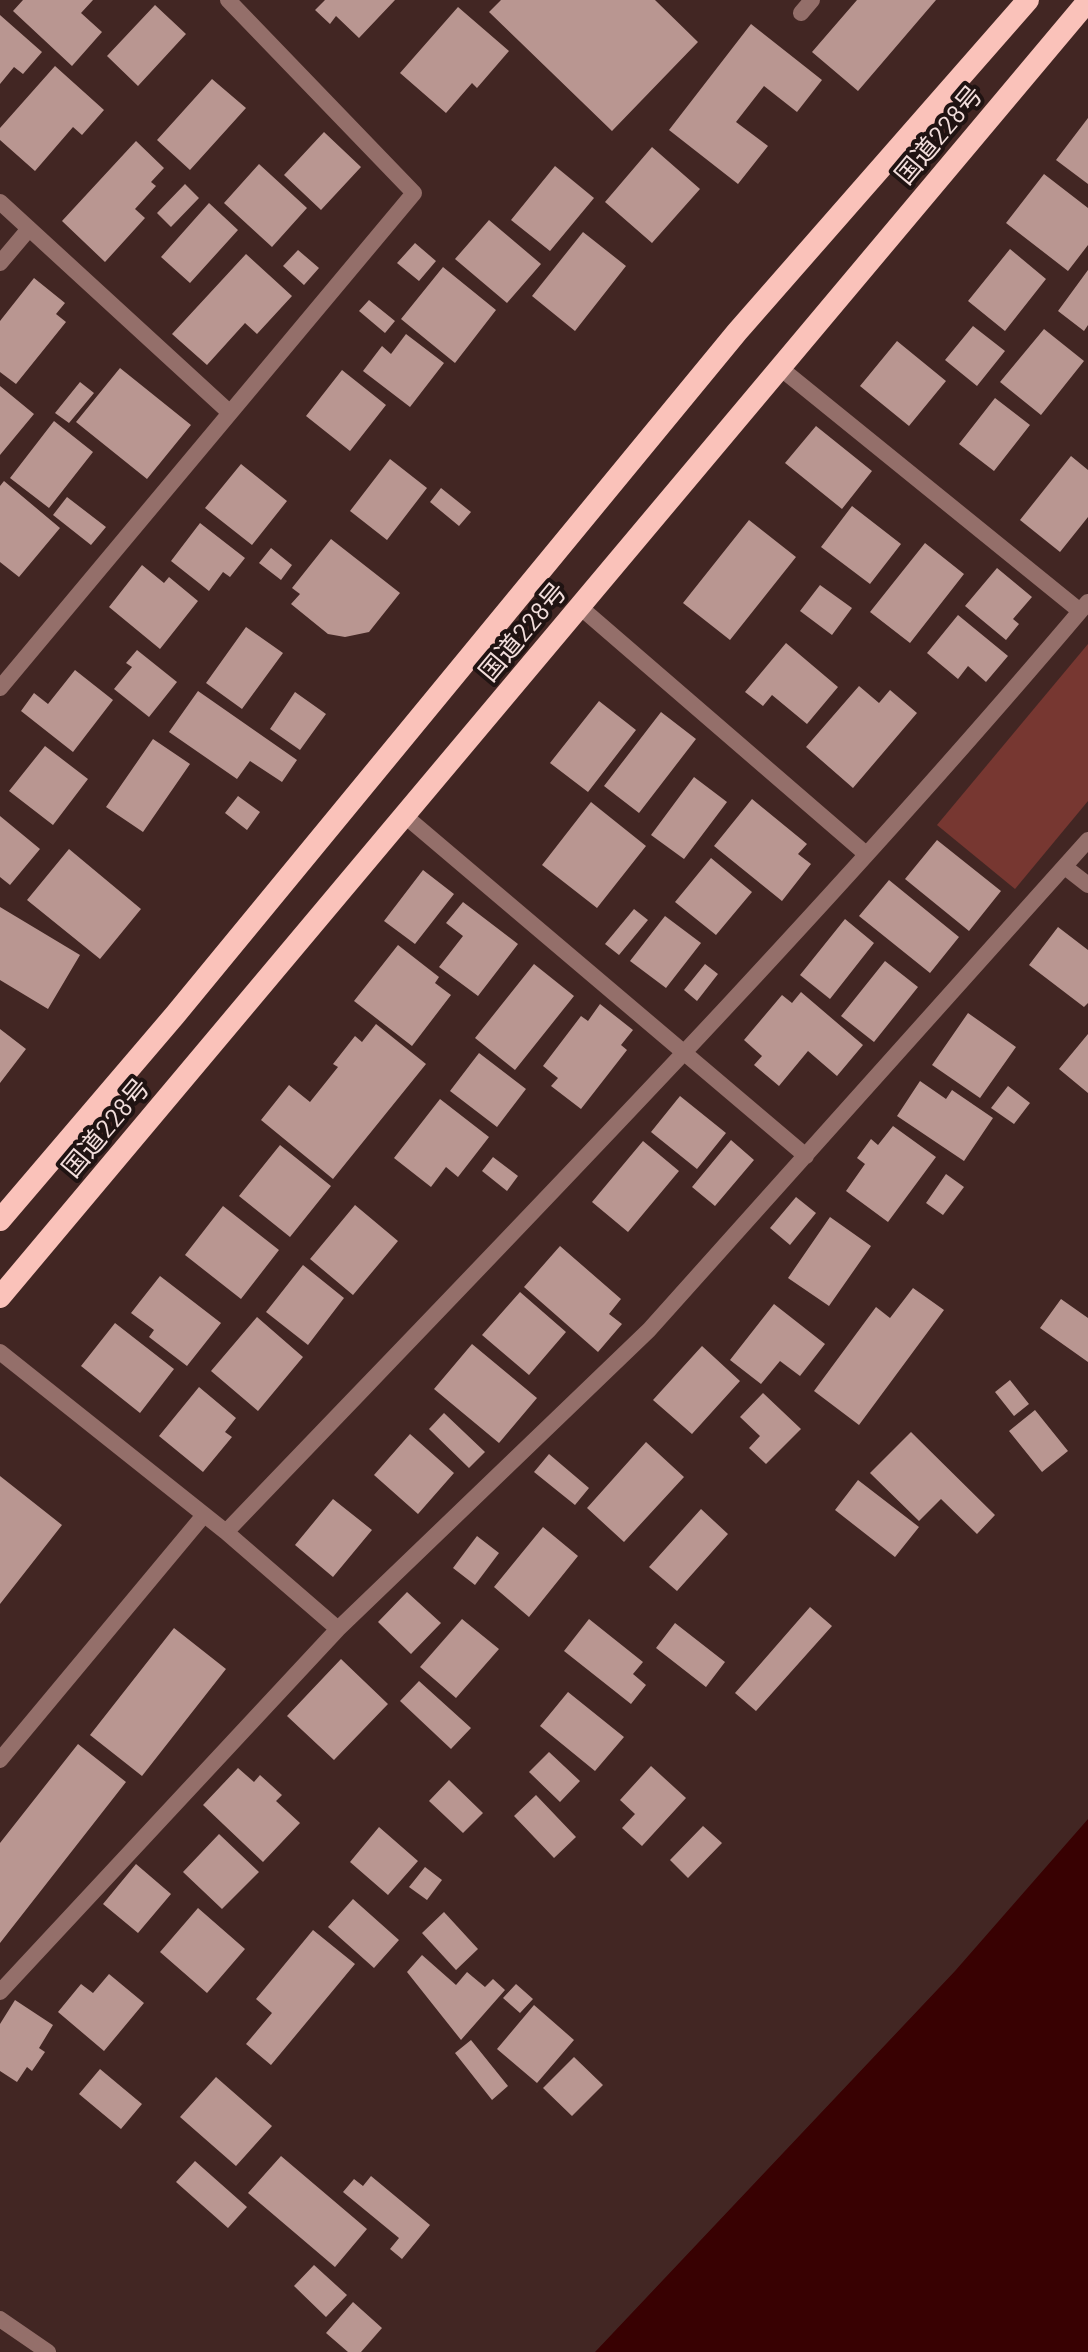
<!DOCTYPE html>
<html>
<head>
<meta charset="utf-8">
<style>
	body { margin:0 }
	canvas { display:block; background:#422623 }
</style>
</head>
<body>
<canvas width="1088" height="2352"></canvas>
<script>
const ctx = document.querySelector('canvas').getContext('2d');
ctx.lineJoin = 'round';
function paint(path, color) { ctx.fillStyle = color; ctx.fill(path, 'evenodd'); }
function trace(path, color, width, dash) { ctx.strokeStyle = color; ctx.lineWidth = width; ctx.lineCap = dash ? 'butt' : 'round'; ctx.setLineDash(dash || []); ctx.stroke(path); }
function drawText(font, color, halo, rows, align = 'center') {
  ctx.font = font + ' Barlow,"Noto Sans JP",sans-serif'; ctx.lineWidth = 8; ctx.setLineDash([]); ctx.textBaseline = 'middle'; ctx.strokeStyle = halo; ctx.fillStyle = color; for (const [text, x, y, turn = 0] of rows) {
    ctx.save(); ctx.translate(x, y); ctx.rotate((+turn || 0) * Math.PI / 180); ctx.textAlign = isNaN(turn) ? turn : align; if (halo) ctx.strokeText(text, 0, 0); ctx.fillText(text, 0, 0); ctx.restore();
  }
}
const green = new Path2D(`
	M1088 644V801L1015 889 937 825Z`);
const water = new Path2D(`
	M1088 1819V2352H595L955 1971Z`);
const building = new Path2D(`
	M23 0H93L81 13 102 32 72 66 13 11Z
	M325 0H395L359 38 336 16 330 24 315 10Z
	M501 0H655L698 42 612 131 489 12Z
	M857 0H936L858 91 812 52Z
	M155 5 186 34 138 86 107 56Z
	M458 7 509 51 477 88 472 83 446 113 400 73Z
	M0 15 42 52 23 74 14 67 0 84Z
	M751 24 822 80 797 112 764 86 736 122 768 146 738 184 669 130Z
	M55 66 104 110 82 135 73 127 35 171 0 140V128Z
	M212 79 246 108 190 170 157 140Z
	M1088 118V184L1056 160Z
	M324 132 361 167 321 210 284 175Z
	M136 141 164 168 151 182 156 186 135 209 145 218 105 262 62 221Z
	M652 147 700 189 652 243 605 202Z
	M259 164 307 208 272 247 224 203Z
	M555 166 594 198 550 251 511 220Z
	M1044 174 1088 208V245L1068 271 1006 223Z
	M185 184 199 198 171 227 157 213Z
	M209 203 238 230 190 283 161 257Z
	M489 220 541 264 507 303 455 259Z
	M583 232 626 266 575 331 532 296Z
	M415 243 436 261 419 281 397 263Z
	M1010 249 1046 279 1005 331 968 301Z
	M298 250 319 268 304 285 283 266Z
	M246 254 292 296 257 334 245 323 207 365 172 334Z
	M443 267 496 310 455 363 401 319Z
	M1088 270V325L1084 331 1058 311Z
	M34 278 65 303 56 314 66 322 16 384 0 372V321Z
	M369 300 395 321 385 333 359 311Z
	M973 326 1005 351 977 386 945 360Z
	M1044 329 1084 361 1041 415 1000 382Z
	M406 334 444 363 410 407 363 371 382 346 391 354Z
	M897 341 946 381 909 426 860 386Z
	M120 368 191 425 147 479 76 422Z
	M342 370 386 405 350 451 306 416Z
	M80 382 94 393 69 423 55 413Z
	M0 386 34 414 0 455Z
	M995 398 1030 425 994 471 959 444Z
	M54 421 93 452 49 508 10 478Z
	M816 426 872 471 842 509 785 463Z
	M1071 456 1088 470V517L1060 552 1020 520Z
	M390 459 427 488 387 540 350 511Z
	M241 464 287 501 252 545 205 508Z
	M4 481 60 528 19 577 0 562V486Z
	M441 488 471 512 459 526 430 502Z
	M67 497 106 527 91 545 53 515Z
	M852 506 901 544 870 584 821 547Z
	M749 520 796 557 730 640 683 603Z
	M200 523 245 558 230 577 223 572 209 591 171 561Z
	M331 539 400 593 369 632 345 637 328 634 291 604 300 594 292 588Z
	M925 543 964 574 910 643 870 612Z
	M271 548 292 565 281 580 259 563Z
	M142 565 164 583 169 577 198 601 160 649 109 607Z
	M997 568 1032 597 1013 619 1019 624 1006 640 965 606Z
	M820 585 852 608 832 635 800 611Z
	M958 615 1008 656 986 682 968 666 958 679 927 653Z
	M246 627 283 653 242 709 206 683Z
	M786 643 838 687 807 724 772 695 763 706 745 692Z
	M137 650 177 682 149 717 114 689 132 667 126 663Z
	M75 670 113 700 73 752 21 711 34 693 48 704Z
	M859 686 879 703 890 690 917 713 853 788 806 747Z
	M198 691 297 760 282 782 250 761 237 779 169 732Z
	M295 692 326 714 300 750 270 729Z
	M599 701 636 730 588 792 550 763Z
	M661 712 696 739 639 813 604 786Z
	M153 739 190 764 143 832 106 807Z
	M45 746 88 779 53 825 9 791Z
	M694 777 727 802 684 859 651 835Z
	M238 796 260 812 247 830 225 813Z
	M752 799 807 844 798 854 811 864 782 901 714 846Z
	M591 802 646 846 597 908 542 865Z
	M0 816 40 849 10 885 0 877Z
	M937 840 1001 891 969 931 905 879Z
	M69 849 141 909 100 959 27 900Z
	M711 858 752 892 716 935 675 902Z
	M423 870 454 894 415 944 384 921Z
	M889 880 959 937 930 973 859 916Z
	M463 902 518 944 478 996 439 967 463 936 446 923Z
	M0 907 80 955 48 1009 0 980Z
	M634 909 648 920 619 955 605 944Z
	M665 916 701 943 666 988 630 961Z
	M845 919 874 943 830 999 800 975Z
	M1058 927 1088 950V1003L1084 1007 1029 965Z
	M398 945 439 977 435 983 451 995 412 1046 354 1001Z
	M885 961 918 987 874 1042 841 1016Z
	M534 964 574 996 515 1070 475 1038Z
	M705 964 718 974 697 1001 684 990Z
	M801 992 863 1045 837 1076 808 1051 779 1086 754 1065 762 1056 744 1040 782 995 792 1003Z
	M600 1004 633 1030 621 1045 627 1050 581 1109 551 1086 558 1078 543 1066 581 1016 588 1021Z
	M968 1013 1016 1047 980 1098 932 1065Z
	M376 1024 426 1064 333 1179 261 1120 289 1085 310 1102 338 1067 333 1064 355 1036 362 1042Z
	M0 1029 26 1049 0 1083Z
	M1088 1034V1093L1059 1069Z
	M479 1053 526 1089 497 1127 450 1091Z
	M920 1081 946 1099 952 1090 993 1118 964 1161 897 1116Z
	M1008 1086 1030 1103 1014 1124 991 1108Z
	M680 1096 726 1133 697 1169 651 1132Z
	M440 1099 489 1137 458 1177 446 1167 431 1187 394 1158Z
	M893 1126 936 1157 888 1222 846 1191 865 1164 857 1158 871 1139 878 1145Z
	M731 1140 754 1160 715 1206 692 1187Z
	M643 1141 679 1171 628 1232 592 1202Z
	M280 1145 331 1186 290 1237 239 1196Z
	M493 1157 518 1176 507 1191 482 1171Z
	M946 1174 964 1187 943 1215 926 1203Z
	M796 1197 816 1213 790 1245 770 1228Z
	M355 1205 398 1241 353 1295 310 1259Z
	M223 1206 279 1250 241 1299 185 1255Z
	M830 1217 871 1246 829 1306 788 1278Z
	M560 1246 621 1299 609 1314 622 1324 598 1352 524 1287Z
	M303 1265 344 1298 308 1345 266 1312Z
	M160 1276 221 1323 187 1366 149 1337 154 1330 131 1313Z
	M913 1288 944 1310 859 1425 814 1391 876 1307 890 1318Z
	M520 1292 566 1332 529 1375 482 1335Z
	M1061 1299 1088 1318V1362L1040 1328Z
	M774 1304 825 1344 800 1376 780 1361 761 1384 730 1360Z
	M257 1317 303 1357 258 1411 211 1371Z
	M115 1323 174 1369 140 1413 81 1366Z
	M472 1344 537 1398 499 1443 434 1389Z
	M702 1346 740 1381 692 1434 653 1400Z
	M1010 1380 1029 1404 1014 1416 995 1392Z
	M199 1387 236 1418 225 1432 232 1437 203 1472 159 1436Z
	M763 1393 801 1429 766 1464 749 1448 760 1436 740 1417Z
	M1035 1410 1068 1451 1042 1472 1009 1431Z
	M444 1413 485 1452 469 1468 429 1429Z
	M911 1432 995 1515 977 1534 941 1499 919 1521 870 1473Z
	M410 1434 454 1473 418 1514 374 1475Z
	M646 1442 684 1477 624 1542 587 1508Z
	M549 1454 589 1488 575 1505 534 1472Z
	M0 1476 62 1525 0 1604Z
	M858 1480 919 1527 895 1557 835 1510Z
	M333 1499 372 1530 333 1577 295 1545Z
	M701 1509 728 1534 677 1591 649 1567Z
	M543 1527 578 1556 529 1617 494 1587Z
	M477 1536 499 1553 475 1585 453 1568Z
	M407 1592 441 1623 411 1654 378 1622Z
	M810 1607 832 1626 756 1711 735 1693Z
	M462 1619 499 1649 456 1698 420 1667Z
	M589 1619 643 1662 633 1674 646 1685 631 1704 564 1651Z
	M675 1623 725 1662 706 1687 656 1648Z
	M174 1628 226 1669 142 1776 90 1735Z
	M341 1659 388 1704 334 1760 287 1716Z
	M419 1681 471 1728 451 1749 400 1701Z
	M568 1692 624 1737 595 1771 540 1726Z
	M78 1744 126 1782 0 1943V1843Z
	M549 1752 580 1781 560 1802 529 1772Z
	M651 1766 686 1798 642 1846 622 1828 635 1814 620 1800Z
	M238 1768 254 1782 260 1775 282 1795 276 1801 300 1823 263 1862 203 1805Z
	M449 1780 483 1813 463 1833 429 1801Z
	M536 1795 576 1837 554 1858 514 1816Z
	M703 1826 722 1843 688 1878 670 1860Z
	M379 1827 418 1861 388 1895 350 1862Z
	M219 1834 259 1872 222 1909 183 1872Z
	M136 1864 171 1894 138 1933 103 1904Z
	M425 1867 442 1880 427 1900 409 1887Z
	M353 1899 399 1940 374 1968 328 1927Z
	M198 1908 245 1949 207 1993 160 1952Z
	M444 1912 478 1949 456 1970 422 1933Z
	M313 1930 355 1964 271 2065 246 2044 272 2013 256 1999Z
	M422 1955 456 1985 467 1972 485 1987 493 1979 505 1990 461 2040 407 1972Z
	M109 1974 144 2003 104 2051 58 2012 81 1984 93 1993Z
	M516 1984 533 1999 520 2013 503 1998Z
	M15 2000 53 2025 39 2048 45 2052 32 2071 27 2067 17 2082 0 2071V2024Z
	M534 2005 574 2040 537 2083 497 2049Z
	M471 2040 508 2086 492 2100 455 2053Z
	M574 2057 603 2085 572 2116 543 2088Z
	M100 2069 142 2104 121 2129 79 2094Z
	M216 2077 272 2126 236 2166 180 2117Z
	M281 2156 367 2229 335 2267 248 2193Z
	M195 2161 247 2207 228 2228 176 2182Z
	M371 2176 430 2225 402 2259 390 2249 399 2238 343 2192 354 2179 363 2186Z
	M314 2265 347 2295 326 2317 294 2286Z
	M353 2302 382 2328 361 2352H348L326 2333Z`);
const service = new Path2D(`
	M801 13 812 0
	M1065 867 1088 885
	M0 1760 204 1515
	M0 2319 48 2352`);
const minor = new Path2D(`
	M0 202 229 412
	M0 263 28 230
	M779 367 1080 611
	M580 607 866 854
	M0 688 414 193 228 0
	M405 816 806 1156
	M0 1352 226 1532 338 1629
	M226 1532C518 1227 815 925 1088 602
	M0 1992 338 1629 649 1330 1088 840`);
const trunk = new Path2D(`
	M0 1220 175 1015 737 332 1028 0
	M0 1297 1088 1`);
const streetNames = [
	["国道228号",939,135,-50],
	["国道228号",523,632,-50],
	["国道228号",106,1128,-50]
];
paint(green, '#773731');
paint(water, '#380102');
paint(building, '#b99691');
trace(service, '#946f6a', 16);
trace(minor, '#946f6a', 16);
trace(trunk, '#fac2ba', 22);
drawText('26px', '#f2dedc', '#201312', streetNames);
</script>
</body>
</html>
